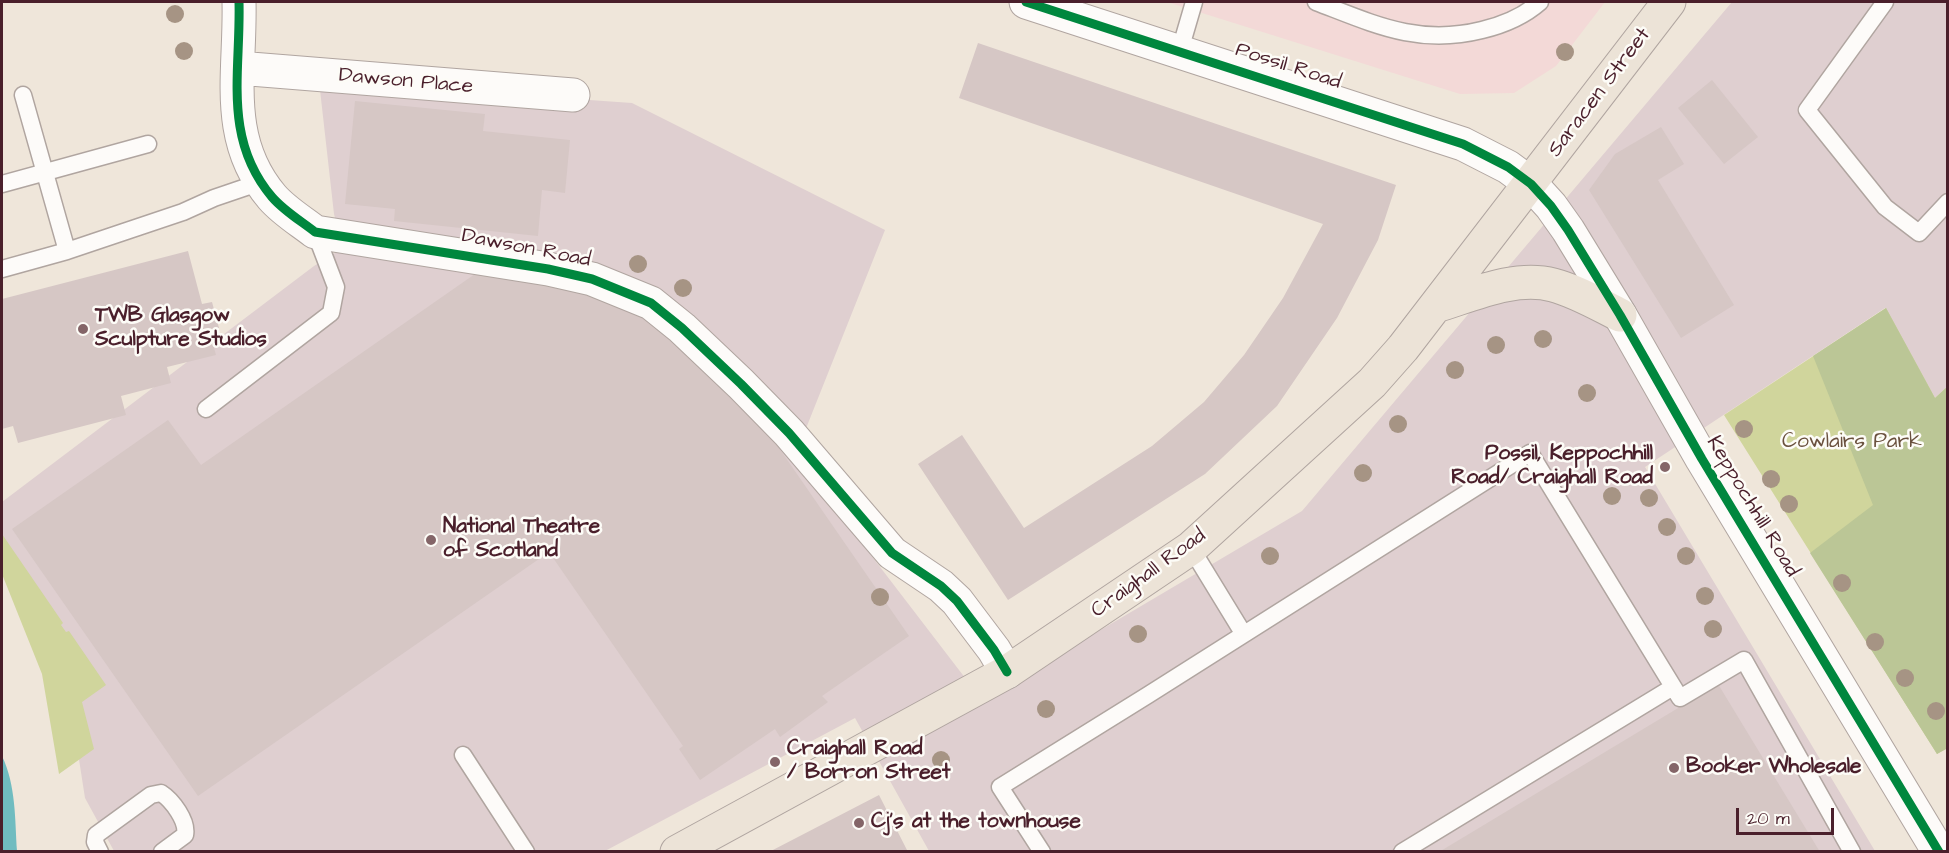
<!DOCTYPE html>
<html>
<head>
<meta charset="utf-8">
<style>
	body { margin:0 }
	#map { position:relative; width:1949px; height:853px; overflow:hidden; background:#efe6da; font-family:"Architects Daughter",sans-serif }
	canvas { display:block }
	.frame { position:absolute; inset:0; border:3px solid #4a1f2b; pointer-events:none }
	.scale { position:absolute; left:1736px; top:808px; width:98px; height:27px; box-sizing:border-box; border:3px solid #4a1f2b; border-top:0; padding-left:8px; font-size:18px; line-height:21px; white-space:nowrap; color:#4a1f2b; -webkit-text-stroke:4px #fdfcf7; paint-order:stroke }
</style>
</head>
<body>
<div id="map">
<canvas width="1949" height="853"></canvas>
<div class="frame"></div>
<div class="scale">20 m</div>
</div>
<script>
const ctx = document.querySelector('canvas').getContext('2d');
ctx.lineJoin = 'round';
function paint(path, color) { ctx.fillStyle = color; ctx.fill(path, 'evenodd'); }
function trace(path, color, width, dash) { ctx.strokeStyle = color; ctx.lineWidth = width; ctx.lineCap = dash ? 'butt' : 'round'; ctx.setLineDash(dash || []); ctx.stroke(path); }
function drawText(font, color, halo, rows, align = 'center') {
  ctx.font = font + ' "Architects Daughter",sans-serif'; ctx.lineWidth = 5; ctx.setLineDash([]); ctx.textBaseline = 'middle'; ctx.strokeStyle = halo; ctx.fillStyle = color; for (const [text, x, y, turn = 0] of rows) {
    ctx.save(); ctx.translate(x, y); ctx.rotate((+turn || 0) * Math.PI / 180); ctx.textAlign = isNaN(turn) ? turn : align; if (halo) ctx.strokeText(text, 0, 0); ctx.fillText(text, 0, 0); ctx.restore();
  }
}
const built = new Path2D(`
	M1167 2H1605L1556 66 1514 93 1460 94Z`);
const industrial = new Path2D(`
	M1732 2H1947V387L1935 398 1885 308 1645 467 1875 851H929L855 718 605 851H114L85 798 66 676 2 546V502L314 266 343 248 334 214 319 81 632 103 885 230 795 456 982 700 1302 511Z`);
const green = new Path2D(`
	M1886 308 1935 398 1947 387V748L1937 754 1724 415Z
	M2 534 63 623 61 625 66 632 69 631 106 685 82 702 94 749 59 774 42 674 2 574Z`);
const forest = new Path2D(`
	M1886 308 1935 398 1947 387 1948 748 1937 754 1810 553 1873 505 1813 356Z`);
const water = new Path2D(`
	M2 756C16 785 15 820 17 851H2Z`);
const building = new Path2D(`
	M978 43 1396 185 1378 240 1337 318 1277 406 1205 474 1008 600 918 464 962 435 1024 528 1152 446 1204 402 1244 355 1283 298 1323 224 959 98Z
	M1712 80 1758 137 1724 164 1678 108Z
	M355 101 485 114 483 131 570 140 565 193 542 190 538 236 394 221 395 209 345 204Z
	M1661 127 1684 164 1658 180 1734 305 1681 338 1589 190 1615 154Z
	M188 251 202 304 212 302 219 328 209 330 216 355 167 367 171 383 121 396 126 415 18 443 13 426 2 429V299Z
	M485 267 588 289 651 316 752 409 909 636 822 696 828 702 780 737 775 729 700 780 679 749 683 746 549 552 198 796 12 529 168 420 201 465Z
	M1718 684 1820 852H1439Z
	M879 795 908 852H769Z`);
const service = new Path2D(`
	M1316 2C1374 24 1418 46 1482 30 1503 25 1524 16 1540 2
	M1885 2 1807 110 1885 207 1919 233 1948 202
	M1180 50 1194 2
	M23 95 67 251
	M2 184 148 144
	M2 269 67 251 183 212 214 198 261 182
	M206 409 331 313 336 287 315 232
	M1191 548 1243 633
	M463 755 526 852
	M100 852 95 842 96 835 151 795 161 793C172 800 188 821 185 835L162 852
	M1042 852 1000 787 1148 695 1530 453 1680 698 1744 660 1852 852
	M1402 852 1673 687`);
const minor = new Path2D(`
	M239 2C241 71 222 138 272 197 284 211 301 221 315 232L548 269 592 279 651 303 682 328 741 384 789 433 892 553 941 586 957 601 994 650 1007 672
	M238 68 573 95`);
const tertiary = new Path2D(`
	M1026 2 1463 144 1508 167 1531 184 1551 206 1568 230 1620 315 1702 459 1939 852`);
const primary = new Path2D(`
	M1436 306C1472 295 1515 275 1553 285 1576 291 1598 304 1620 315
	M677 852 1007 672 1191 548 1372 383 1403 348 1669 2`);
const cycleway = new Path2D(`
	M239 2C241 71 222 138 272 197 284 211 301 221 315 232L548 269 592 279 651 303 682 328 741 384 789 433 892 553 941 586 957 601 994 650 1007 672
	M1026 2 1463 144 1508 167 1531 184 1551 206 1568 230 1620 315 1702 459 1939 852`);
const trees = [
	[175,14],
	[184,51],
	[1565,52],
	[638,264],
	[683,288],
	[1543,339],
	[1496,345],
	[1455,370],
	[1587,393],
	[1398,424],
	[1744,429],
	[1363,473],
	[1771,479],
	[1612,496],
	[1649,498],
	[1789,504],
	[1667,527],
	[1270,556],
	[1686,556],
	[1842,583],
	[1705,596],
	[880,597],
	[1713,629],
	[1138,634],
	[1875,642],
	[1905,678],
	[1046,709],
	[1936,711],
	[941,760]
];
const markers = [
	[83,329,6,"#846568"],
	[1665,467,6,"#846568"],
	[431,540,6,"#846568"],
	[775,762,6,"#846568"],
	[1674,768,6,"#846568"],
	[859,823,6,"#846568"]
];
const streetNames = [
	["Possil Road",1288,67,18],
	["Dawson Place",406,82,5],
	["Saracen Street",1600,93,-53],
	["Dawson Road",526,249,11],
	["Keppochhill Road",1752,507,59],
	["Craighall Road",1149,574,-36]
];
const poiNames = [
	["TWB Glasgow",95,317],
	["Sculpture Studios",95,341],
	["Possil, Keppochhill",1653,455,"right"],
	["Road/ Craighall Road",1653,479,"right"],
	["National Theatre",443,528],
	["of Scotland",443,552],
	["Craighall Road",787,750],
	["/ Borron Street",787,774],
	["Booker Wholesale",1686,768],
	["Cj's at the townhouse",871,823]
];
const parkNames = [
	["Cowlairs Park",1852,443]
];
paint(built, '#f3d9d7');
paint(industrial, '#dfcfd0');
paint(green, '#d0d59c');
paint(forest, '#bbc696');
paint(water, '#70bcc0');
paint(building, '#d6c7c5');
trace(service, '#b0a5a0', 19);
trace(minor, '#b0a5a0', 35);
trace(tertiary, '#b0a5a0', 35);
trace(primary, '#b0a5a0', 35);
trace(service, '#fdfbf9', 16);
trace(minor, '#fdfbf9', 33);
trace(tertiary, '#fdfbf9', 33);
trace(primary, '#ece3d7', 33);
trace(cycleway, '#00873e', 9);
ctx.fillStyle = '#a69484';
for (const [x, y] of trees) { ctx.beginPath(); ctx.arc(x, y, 9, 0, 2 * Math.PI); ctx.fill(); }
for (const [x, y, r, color] of markers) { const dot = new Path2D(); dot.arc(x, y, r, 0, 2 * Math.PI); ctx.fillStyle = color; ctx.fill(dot); trace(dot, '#fdfcf7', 2); }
drawText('21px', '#4a1f2b', '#fdfcf7', streetNames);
drawText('bold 21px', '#4a1f2b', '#fdfcf7', poiNames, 'left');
drawText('21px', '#6a513e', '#fdfcf7', parkNames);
</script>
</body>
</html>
